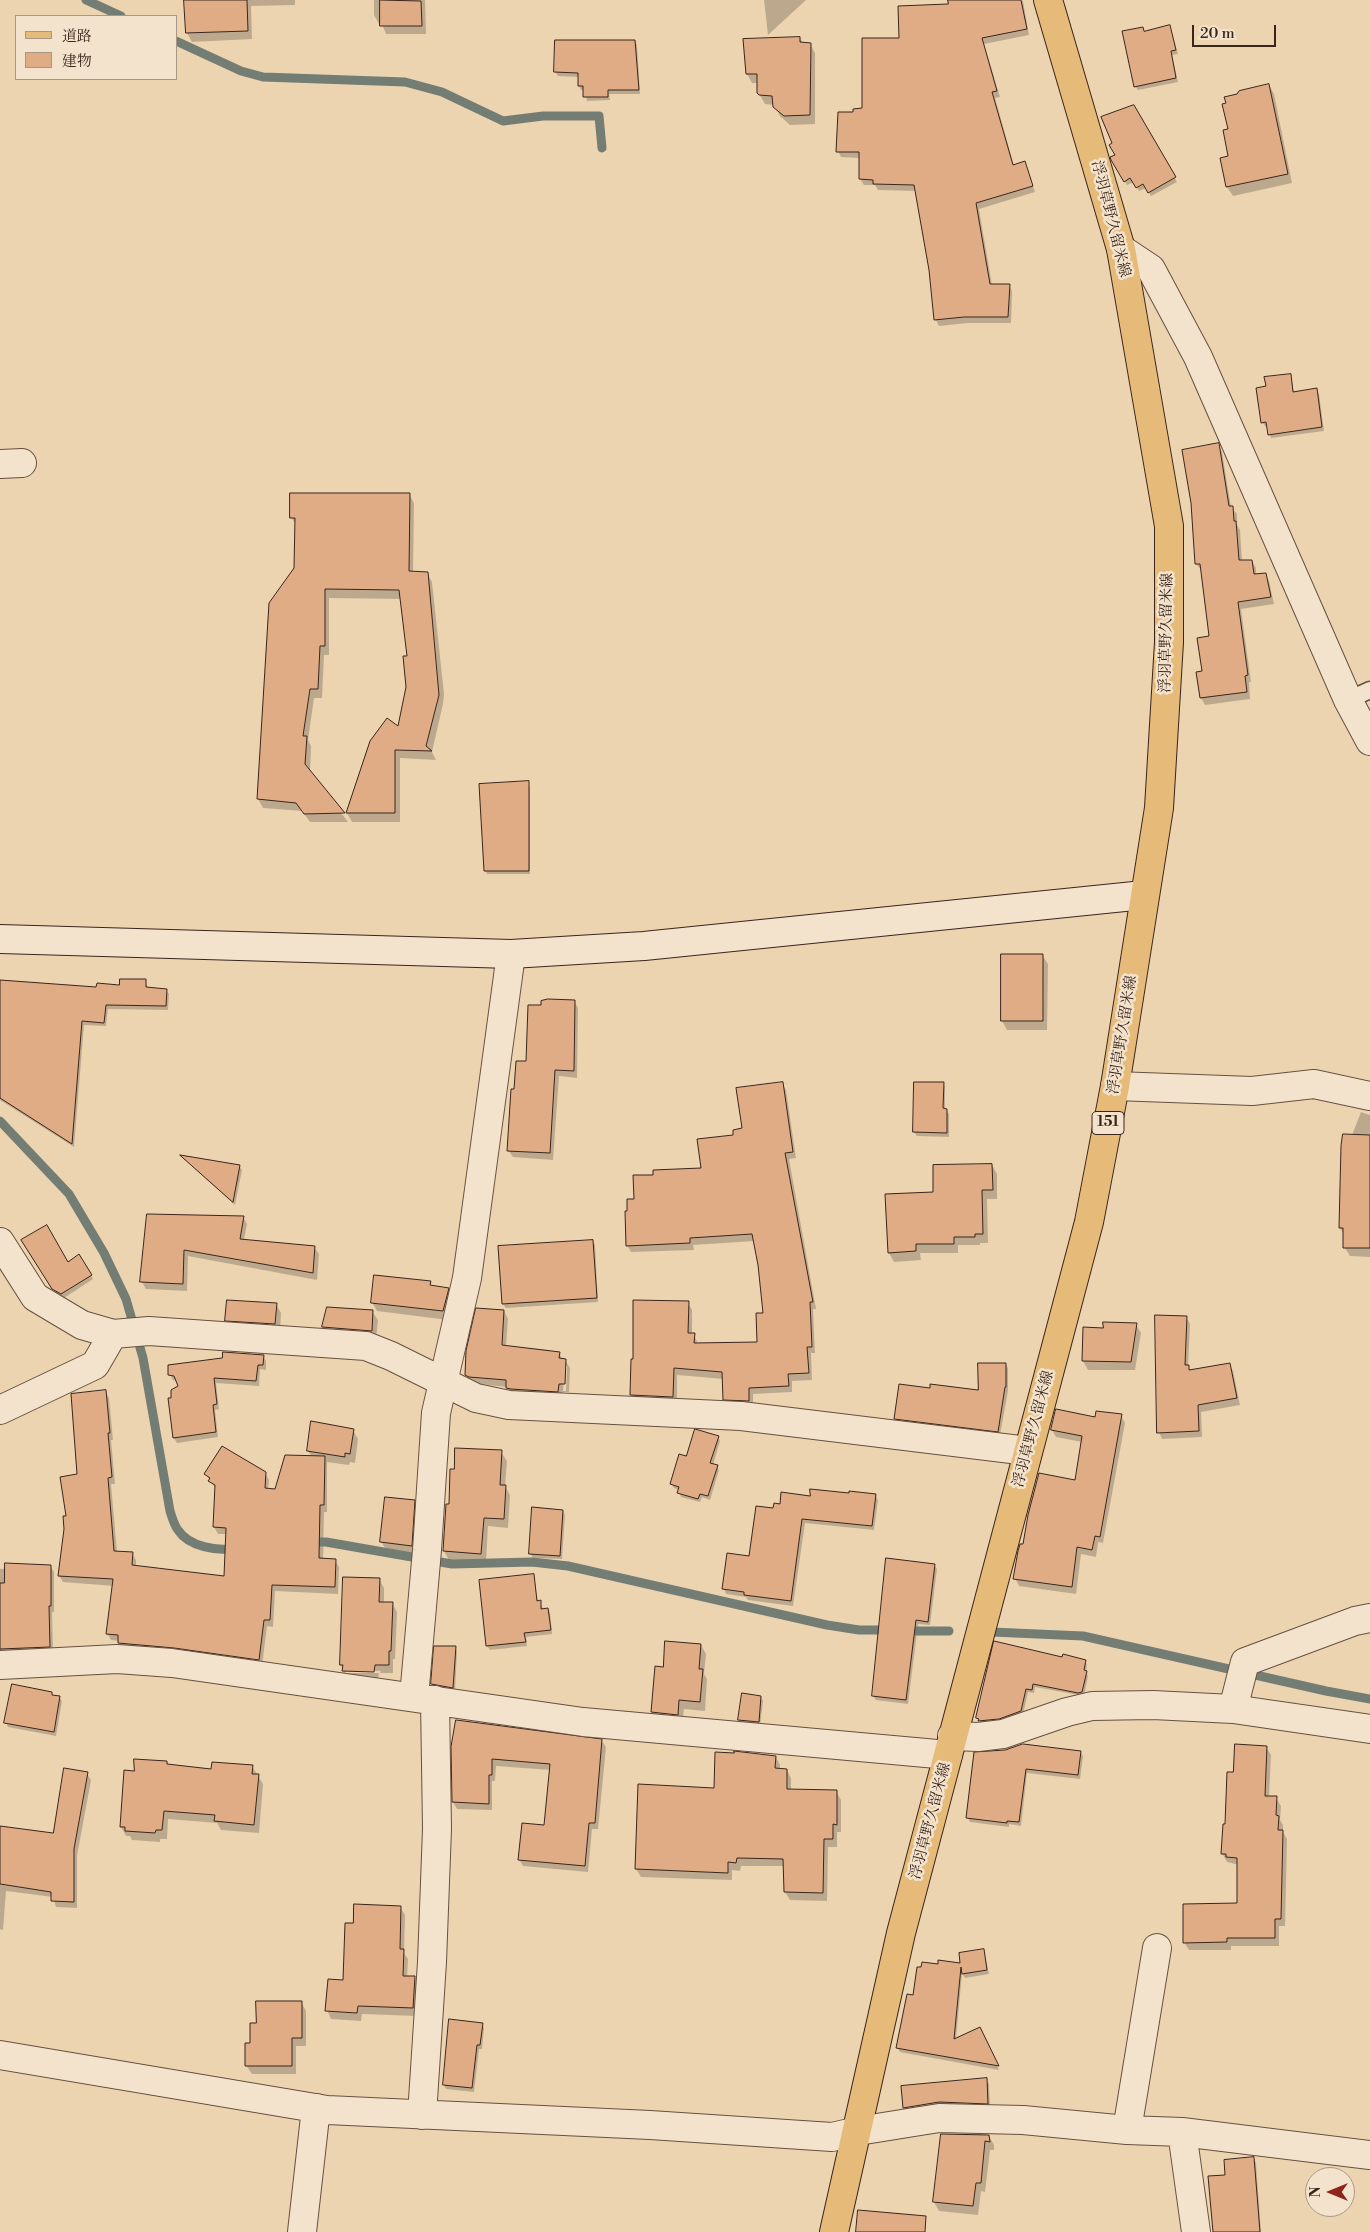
<!DOCTYPE html>
<html>
<head>
<meta charset="utf-8">
<style>
	body { margin:0 }
	#map { position:relative; width:1370px; height:2232px; overflow:hidden; background:#ecd4b1; font-family:"Libre Bodoni","Noto Serif JP",serif }
	canvas { display:block }
	.legend { position:absolute; left:15px; top:15px; width:162px; height:65px; box-sizing:border-box; background:#f3e3cc; border:1px solid #a99786; margin:0; padding:6px 9px; list-style:none; font-size:15px; color:#3a251c }
	.legend li { display:flex; align-items:center; gap:10px; height:25px }
	.legend b { width:25px; border:1px solid #a99786 }
	.north { position:absolute; left:1305px; top:2167px; width:50px; height:50px; box-sizing:border-box; background:#f3e3cc; border:1px solid #a99786; border-radius:50%; rotate:270deg; font-size:14px; font-weight:700; line-height:20px; text-align:center; color:#3a251c }
	.north::after { content:''; display:block; margin:auto; width:18px; height:22px; background:#8f2418; clip-path:polygon(50% 0,100% 100%,50% 72%,0 100%) }
	.scale { position:absolute; left:1192px; top:25px; width:84px; height:22px; box-sizing:border-box; border:2px solid #3a251c; border-top:0; padding-left:6px; font-size:15px; line-height:18px; white-space:nowrap; color:#3a251c; -webkit-text-stroke:4px #f3e3cc; paint-order:stroke }
</style>
</head>
<body>
<div id="map">
<canvas width="1370" height="2232"></canvas>
<ul class="legend">
<li><b style="height:6px;background:#e6ba78"></b>道路</li>
<li><b style="height:14px;background:#e0ac85"></b>建物</li>
</ul>
<div class="north">N</div>
<div class="scale">20 m</div>
</div>
<script>
const ctx = document.querySelector('canvas').getContext('2d');
ctx.lineJoin = 'round';
function paint(path, color) { ctx.fillStyle = color; ctx.fill(path, 'evenodd'); }
function trace(path, color, width, dash) { ctx.strokeStyle = color; ctx.lineWidth = width; ctx.lineCap = dash ? 'butt' : 'round'; ctx.setLineDash(dash || []); ctx.stroke(path); }
function drawText(font, color, halo, rows, align = 'center') {
  ctx.font = font + ' "Libre Bodoni","Noto Serif JP",serif'; ctx.lineWidth = 5; ctx.setLineDash([]); ctx.textBaseline = 'middle'; ctx.strokeStyle = halo; ctx.fillStyle = color; for (const [text, x, y, turn = 0] of rows) {
    ctx.save(); ctx.translate(x, y); ctx.rotate((+turn || 0) * Math.PI / 180); ctx.textAlign = isNaN(turn) ? turn : align; if (halo) ctx.strokeText(text, 0, 0); ctx.fillText(text, 0, 0); ctx.restore();
  }
}
const shadow = new Path2D(`
	M185 0H295V5L251 6 252 39 192 42 187 33Z
	M374 0H425L426 34H386L382 24H379L374 15Z
	M764 0H806L768 35Z
	M950 0 1023 1 1029 35 984 44 1000 97 995 98 1014 166 1025 162 1035 192 979 209 992 285H1009L1012 291 1011 323H968L939 326 936 320 930 270 916 191 878 190 875 185H864L860 179V158L841 157 838 151 854 113 863 110 900 39 949 6Z
	M1170 26 1178 54 1172 55 1178 82 1138 90 1135 86 1144 32Z
	M800 38 803 43 810 44 815 53V124L790 125 780 116 774 105 765 104 758 92V83H752L747 74Z
	M635 41 637 45 640 94H609L610 100 587 101 585 90H581L579 86V77L558 76 555 72Z
	M1269 85 1274 94 1292 183 1233 196 1227 187 1230 157 1229 130Z
	M1134 106 1177 182 1151 196 1146 188 1139 191 1134 182 1127 185 1112 159 1116 155Z
	M1291 375 1294 393 1316 390 1319 394 1324 431 1271 438 1268 426H1265L1262 422 1267 387Z
	M1218 444 1222 452 1231 507 1237 514V525L1240 530 1242 562 1252 561 1256 568V575L1265 574 1269 581 1274 604 1241 609 1251 682H1249L1250 699 1205 705 1201 698 1203 672 1210 637 1202 571 1196 564Z
	M409 494 414 503 413 573H427L432 582 444 694 443 704 432 752 436 760 400 758V822H352L347 813 371 741 398 728 408 687 409 657 402 599 329 598V655H324L322 698H314L308 740 311 746 310 772 348 822H310L302 811 263 808 258 799 295 568 296 525 291 517Z
	M528 783 530 787V874H487L485 870Z
	M1042 955 1048 964 1047 1030H1007L1002 1021Z
	M0 981 98 989 145 981 148 988 166 990 169 994 168 1010 108 1009 106 1026 84 1025 74 1147 0 1100Z
	M574 1001 578 1008 577 1078 559 1076 553 1160 513 1157 508 1150 516 1090Z
	M782 1083 786 1090 796 1158 789 1159 816 1309H813L815 1353H811L812 1380 792 1381V1392L753 1394V1408L729 1406 724 1399V1379L677 1375V1404L636 1402 632 1395 634 1360 688 1303 692 1310V1335H694L698 1344 758 1343 764 1314 759 1265 755 1241 693 1245 694 1250 631 1252 627 1245 628 1212 654 1176 703 1169 735 1136 743 1130Z
	M915 1083H943L945 1087V1110L949 1114V1137L917 1136 914 1132Z
	M1361 1112 1370 1115V1257L1350 1256 1345 1248V1236L1340 1228 1352 1135Z
	M182 1157 239 1166 242 1170 235 1205Z
	M992 1165 997 1174V1199H987L988 1243H980V1245H958V1253H920L921 1260 894 1262 889 1253 934 1193Z
	M149 1216 243 1217 247 1224 244 1240 314 1247 319 1254 317 1280 188 1256 187 1291 146 1289 142 1282Z
	M23 1240 67 1263 79 1256 93 1279 64 1298 56 1293Z
	M592 1241 595 1245 598 1302 506 1308 503 1304Z
	M430 1283 432 1287 448 1289 453 1297 448 1320 377 1311 372 1302Z
	M276 1304 281 1313 280 1333 232 1329 226 1320Z
	M328 1308 372 1311 378 1320 376 1340 328 1336 323 1327Z
	M504 1311 508 1319 506 1346 549 1350 550 1352 559 1353 563 1360H565L570 1368 569 1392H563L562 1399 512 1396 507 1387 471 1383 466 1375ZM565 1366H567L566 1391H563Z
	M1186 1317 1190 1324 1188 1367 1191 1371 1229 1364 1233 1371 1240 1405 1201 1412 1202 1437 1162 1439 1159 1432Z
	M1136 1325 1141 1333 1135 1370H1088L1083 1361 1104 1330Z
	M263 1356 266 1361V1370L260 1369 259 1386 216 1383 219 1409 215 1410 218 1437 177 1443 174 1438 169 1400H172L180 1386 177 1381 173 1380 170 1375 223 1359Z
	M1005 1364 1008 1368V1391L1000 1435 898 1423 896 1419 931 1389 980 1392Z
	M105 1391 109 1398 113 1440H111L115 1484H111L117 1552 132 1553 136 1560V1566L225 1578 227 1534H218L214 1527 216 1489 206 1474 265 1473 269 1480 268 1490 276 1491 312 1457 308 1451 353 1430 358 1439 355 1463 350 1462 349 1465 327 1462V1512H324L323 1560H335L339 1567 338 1594 275 1591 273 1627 267 1626 262 1666 123 1650 119 1641 111 1640 107 1633 114 1586 63 1582 59 1575 67 1517Z
	M1121 1416 1125 1423 1103 1543 1098 1542 1096 1557 1081 1554 1076 1594 1019 1586 1015 1578 1024 1546 1076 1481 1082 1442 1056 1437 1052 1430 1096 1418Z
	M718 1437 720 1441 713 1465 717 1466 719 1470 710 1500 702 1497 700 1502 681 1497 679 1490 674 1488 672 1484Z
	M501 1452 507 1461 505 1486 510 1495 508 1528 488 1526 486 1562 449 1560 444 1551 455 1471Z
	M875 1495 878 1500 874 1530 805 1523 793 1606 748 1600 746 1597 726 1594 724 1589 750 1557 774 1510 781 1506 811 1497Z
	M414 1501 419 1510 416 1554 386 1550 381 1541Z
	M563 1511 565 1515 562 1559 533 1558 530 1553Z
	M934 1565 937 1569 930 1625 918 1624 908 1704 876 1700 873 1696Z
	M50 1566 54 1572V1612H52L53 1652 0 1656V1569Z
	M533 1575 538 1602 542 1606 543 1610 548 1609 550 1613 552 1634 526 1637 527 1646 490 1650 487 1646 480 1581Z
	M344 1578 379 1579 384 1588V1603H392L397 1612 395 1659H393V1673H380L381 1671 345 1670V1673H379L378 1680 348 1679 343 1671 341 1665Z
	M701 1645 706 1654 704 1674 707 1679 705 1711 684 1709 682 1723 657 1721 652 1712 657 1668H664Z
	M455 1647 457 1652 455 1691 434 1688 432 1684Z
	M1063 1658 1085 1661 1087 1665 1086 1672 1088 1676 1084 1696 1035 1687 1034 1693 1028 1692 1023 1715 982 1725 978 1718Z
	M51 1693 53 1696 59 1697 62 1701 56 1736 8 1727 6 1722Z
	M761 1697 763 1701 760 1726 742 1724 739 1720Z
	M602 1741 606 1747 598 1829H592L588 1872 523 1866 519 1859 545 1826 551 1770 496 1766 495 1781H492V1810L457 1809 453 1802V1747Z
	M1266 1747 1271 1755 1269 1797 1276 1798 1281 1806 1280 1820 1283 1825V1832L1287 1839 1285 1926H1279V1946H1231V1950H1189L1184 1942 1239 1904V1865L1227 1862 1222 1853 1234 1774Z
	M1080 1752 1083 1756 1080 1779 1027 1773 1021 1826 1009 1824V1827L970 1822 968 1818 976 1754Z
	M776 1757 780 1765V1769L787 1770 791 1778V1791H836L841 1800V1832H837V1847H828L827 1901 790 1900 785 1892V1866H741L740 1871 732 1870V1880L641 1877 636 1869 715 1789Z
	M167 1762 169 1766 212 1770 252 1766 263 1784 259 1833 221 1830 217 1823 168 1819 167 1839H160V1842L132 1840 130 1836H126L121 1827 135 1772Z
	M87 1774 91 1780 77 1856V1908L56 1907 53 1897 6 1891 3 1930 0 1929V1827L54 1834Z
	M400 1907 405 1915 404 1953 408 1959 407 1977 415 1978 419 1986 417 2016 362 2014 361 2021 331 2019 327 2010 344 1981 355 1924Z
	M984 1951 989 1974 965 1978 962 1973 956 2039 982 2032 999 2070 900 2052 898 2048 914 1996 939 1966 962 1964Z
	M301 2002 306 2011V2046H296V2074H252L246 2065 257 2024Z
	M482 2024 484 2028 482 2049H479L474 2092 446 2089 444 2085Z
	M986 2080 989 2084 990 2107 907 2112 904 2108Z
	M989 2136 994 2145V2150H990L985 2192 981 2191 978 2215 939 2211 934 2202Z
	M1253 2159 1256 2163 1261 2232H1213L1227 2176Z`);
const stream = new Path2D(`
	M86 0 121 16
	M176 41 241 71 263 77 405 82 442 92 503 121 543 116H599L602 148
	M0 1121 69 1194 104 1253 126 1299 143 1358 170 1511C172 1517 174 1525 178 1530 189 1547 217 1551 236 1549
	M308 1542H326L452 1564 532 1562 568 1566 827 1625 859 1630H889
	M904 1631H949
	M992 1632 1083 1636 1326 1691 1370 1699`);
const building = new Path2D(`
	M184 0H247L248 31 186 33Z
	M380 0 421 1 422 26H380Z
	M948 0H1021L1027 29 982 38 997 91 992 92 1013 165 1025 161 1033 186 976 203 990 284H1010L1008 317H964L934 320 929 270 914 185 873 184V180L859 179V152H836L838 112H853V109L862 108V38H899L898 6 948 4Z
	M1170 25 1176 50 1171 51 1176 78 1134 87 1122 31 1143 27 1144 31Z
	M800 37V42L811 43 810 115 784 116 773 107 772 96 759 95 757 93V74H746L743 39Z
	M555 40H635L639 90H608V97H583V86H578V73L554 72Z
	M1269 84 1288 174 1226 187 1220 158 1228 156 1223 130 1228 129 1222 104 1226 103 1224 97 1237 94 1239 91Z
	M1134 105 1176 177 1148 193 1143 184 1136 188 1130 178 1124 182 1111 160 1110 157 1115 155 1109 145 1112 143 1101 117Z
	M1291 374 1293 392 1317 388 1322 427 1268 435 1266 422 1261 423 1256 388 1266 386 1264 377Z
	M1219 443 1229 506H1233L1234 521H1236L1239 560H1252L1254 574 1266 573 1271 597 1238 602 1248 675 1245 676 1247 692 1200 698 1196 672 1202 671 1197 638 1209 636 1200 564H1195L1191 503 1182 450Z
	M290 493H410L409 571 428 572 439 695 426 746 432 751 395 750V813H346L370 741 387 718 398 726 406 687 403 656H407L399 590 325 589V646H320L318 689H310L303 736H307L305 764 345 813 304 814 296 803 257 799 269 603 294 568 295 518H290Z
	M529 781V871H484L479 784Z
	M1001 954H1043V1021H1001Z
	M120 979H146V987L167 989 166 1006 106 1005 104 1023 82 1021 72 1144 0 1098V980L96 987 97 983 119 985Z
	M548 999 575 1000 574 1071 555 1070 550 1153 507 1151 511 1089H514L516 1061H526L528 1005H541V1001Z
	M783 1082 793 1152 785 1153 813 1302H810L812 1347H807L809 1373 788 1374 789 1386 749 1388V1401L723 1400 722 1372 674 1368 673 1397 630 1395 631 1359H633V1300L689 1301 688 1333H695L694 1343 757 1342 756 1313H763L758 1265 752 1234 690 1238V1243L626 1246 625 1211H627V1199H634L633 1175H653V1170L701 1168 697 1139 733 1135V1130L742 1128 736 1088Z
	M914 1082H944L943 1108 947 1109V1133L913 1132Z
	M1343 1134 1370 1135V1248H1343V1228H1339L1341 1146Z
	M180 1155 240 1165 233 1202Z
	M992 1164 993 1190H982L983 1234H975V1237H954V1244H916V1251L888 1253 885 1194 933 1192V1165Z
	M147 1214 244 1216 240 1239 315 1246 313 1273 184 1250 183 1284 140 1282Z
	M47 1225 68 1262 79 1254 92 1275 61 1294 52 1289 21 1240Z
	M593 1240 597 1298 502 1304 498 1246Z
	M374 1275 431 1281 430 1285 449 1288 443 1311 371 1303Z
	M227 1300 277 1303 275 1324 225 1321Z
	M327 1307 373 1310 372 1331 322 1327Z
	M476 1308 504 1310 502 1345 560 1352 559 1358 566 1359 565 1384H559L558 1392 511 1389 506 1388V1380L469 1377 465 1375 466 1351Z
	M1155 1315 1187 1316 1185 1365H1189V1370L1230 1363 1237 1398 1198 1405 1199 1431 1157 1433Z
	M1103 1322 1137 1323 1131 1362 1082 1361 1083 1327 1103 1328Z
	M223 1352 264 1355 263 1365H258L256 1381 214 1378 217 1404 213 1405 216 1432 173 1438 168 1398H171V1390L178 1386 174 1376 168 1375V1365L222 1358Z
	M978 1363H1006V1387H1005L998 1432 894 1419 899 1384 930 1388V1384L978 1390Z
	M106 1390 110 1433H108L112 1477 108 1478 114 1551 133 1552 132 1565 224 1576 226 1528 213 1527 215 1485 208 1481 210 1478 204 1474 222 1446 266 1472 265 1488 275 1489 285 1455 325 1456 324 1505H320L319 1558 336 1559 335 1587 272 1585 270 1620H264L259 1660 174 1648 118 1643V1635L106 1634 113 1579 58 1576 64 1529 63 1516H66L60 1477 77 1474 71 1394Z
	M1056 1409 1095 1417 1096 1411 1122 1414 1100 1537 1095 1536 1092 1550 1077 1547 1072 1587 1013 1579 1018 1551 1020 1544H1023L1028 1515 1039 1473 1075 1480 1082 1436 1051 1430Z
	M311 1421 354 1429 350 1454 345 1453V1457L307 1451Z
	M695 1429 719 1436 710 1463 718 1465 708 1496 700 1494 698 1499 677 1493 679 1487 670 1484 679 1454 686 1456Z
	M455 1448 502 1450 500 1485H506L504 1519 484 1518 481 1554 443 1551 446 1504H449L450 1469H454Z
	M810 1489 849 1493V1491L876 1494 872 1526 802 1519 791 1601 744 1595V1592L722 1589 727 1553 749 1556 756 1506 773 1508 774 1503 780 1504 781 1492 810 1496Z
	M385 1497 415 1500 412 1546 380 1542Z
	M532 1507 563 1510 560 1556 529 1554Z
	M886 1558 935 1564 928 1622 916 1620 906 1700 872 1696Z
	M5 1563 51 1565V1606H49L50 1647 0 1649V1583H4Z
	M534 1574 537 1601 541 1600V1609L548 1608 551 1630 524 1633 526 1642 486 1646 479 1580Z
	M343 1577 380 1578 379 1602H393L391 1651H389V1665H375L374 1672 342 1671 343 1665H340Z
	M665 1641 701 1644 699 1669H703L700 1702 679 1700 678 1715 651 1712 655 1666 663 1667Z
	M994 1641 1062 1657 1063 1654 1086 1660 1084 1670 1087 1671 1082 1692 1078 1693 1033 1684 1032 1690 1026 1689 1021 1711 999 1719 978 1721 979 1719 976 1718Z
	M434 1646H456L453 1688 431 1684Z
	M12 1684 52 1692V1695L60 1696 54 1732 4 1723Z
	M742 1693 761 1696 759 1722 738 1720Z
	M456 1720 602 1739 595 1823H589L585 1866 518 1860 522 1823 544 1825 550 1764 492 1759V1775H489V1804L452 1802 451 1747Z
	M1023 1744 1081 1751 1078 1775 1026 1769 1019 1822 1007 1821V1823L966 1818 974 1752 1005 1750Z
	M1235 1744 1267 1746 1265 1796H1277L1276 1815 1279 1816 1278 1830H1283L1281 1919H1275V1938H1227V1942L1183 1943V1904L1237 1903V1858L1226 1857V1854H1221L1223 1824H1225L1227 1772H1233Z
	M734 1751 776 1756 775 1768 787 1769V1789L837 1790V1825L833 1824V1839H824L823 1893 784 1892 783 1859 737 1858 736 1863 728 1862V1873L635 1869 638 1784 714 1788 715 1752 734 1753Z
	M134 1759 167 1761V1764L211 1769 212 1762 253 1765 252 1774H259L254 1825 214 1821 215 1815 164 1811 162 1830H156L155 1833 125 1831V1827H120L124 1770 134 1771Z
	M64 1768 88 1772 74 1849V1902L51 1901V1892L0 1884V1826L53 1833Z
	M354 1904 401 1906 400 1949H404L403 1976H415L413 2008 358 2006 357 2013 325 2011 328 1979 343 1980 345 1923H353Z
	M984 1949 987 1970 962 1974 961 1967 954 2039 980 2027 999 2066 896 2048 907 1994 913 1995 917 1967H921L922 1962 938 1964V1960L960 1963 959 1953Z
	M256 2001H302V2038H292V2066H245V2043H250V2023H256Z
	M449 2019 483 2023 480 2045H477L472 2088 443 2085Z
	M987 2078 988 2104 939 2102 903 2108 901 2086Z
	M941 2134 989 2135 990 2142 985 2141 981 2183H976L973 2206 933 2202Z
	M1254 2157 1260 2232H1213L1208 2176 1225 2175 1224 2160Z
	M858 2210 926 2216 925 2232H856Z`);
const lane = new Path2D(`
	M1348 700 1370 690`);
const street = new Path2D(`
	M1121 249 1151 269 1198 357 1348 700 1370 741
	M0 464 22 463
	M1115 1086 1252 1091 1314 1084 1370 1096
	M0 1242 35 1297 82 1325 113 1334 149 1331 366 1346 391 1356 476 1398 509 1405 741 1416 1028 1451
	M0 1410 95 1365 113 1334
	M0 1665 117 1659 172 1663 583 1722 948 1755
	M414 1697 427 1550 436 1413 467 1278 511 954
	M1233 1709 1245 1662 1355 1621 1370 1618
	M952 1736 978 1737 1003 1734 1067 1712 1092 1706 1153 1705 1233 1709 1370 1729
	M0 2055 327 2110 650 2125 832 2137 858 2131 939 2118 1023 2120 1127 2130 1182 2132 1370 2155
	M422 2115 432 1962 437 1829 435 1700
	M1127 2130 1157 1948
	M1182 2132 1196 2232
	M302 2232 316 2108`);
const secondary = new Path2D(`
	M0 939 511 954 644 946 1144 895`);
const primary = new Path2D(`
	M834 2232 901 1933 1089 1222 1115 1086 1159 808 1169 642V526L1121 249 1048 0`);
const shields = [
	[1108,1123,32]
];
const shieldNames = [
	["151",1108,1123]
];
const streetNames = [
	["浮羽草野久留米線",1110,219,76],
	["浮羽草野久留米線",1167,633,-89],
	["浮羽草野久留米線",1123,1035,-81],
	["浮羽草野久留米線",1034,1429,-75],
	["浮羽草野久留米線",931,1821,-75]
];
paint(shadow, '#0003');
trace(stream, '#737d74', 9);
paint(building, '#e0ac85');
trace(building, '#3a251c', 1);
trace(lane, '#665141', 19);
trace(street, '#665141', 30);
trace(secondary, '#3a251c', 30);
trace(primary, '#3a251c', 30);
trace(lane, '#f3e3cc', 16);
trace(street, '#f3e3cc', 28);
trace(secondary, '#f3e3cc', 28);
trace(primary, '#e6ba78', 28);
for (const [x, y, w] of shields) { const box = new Path2D(); box.roundRect(x - w / 2, y - 11.5, w, 23, 4); ctx.fillStyle = '#f3e3cc'; ctx.fill(box); trace(box, '#3a251c', 1); }
drawText('bold 14px', '#3a251c', null, shieldNames);
drawText('15px', '#3a251c', '#f3e3cc', streetNames);
</script>
</body>
</html>
